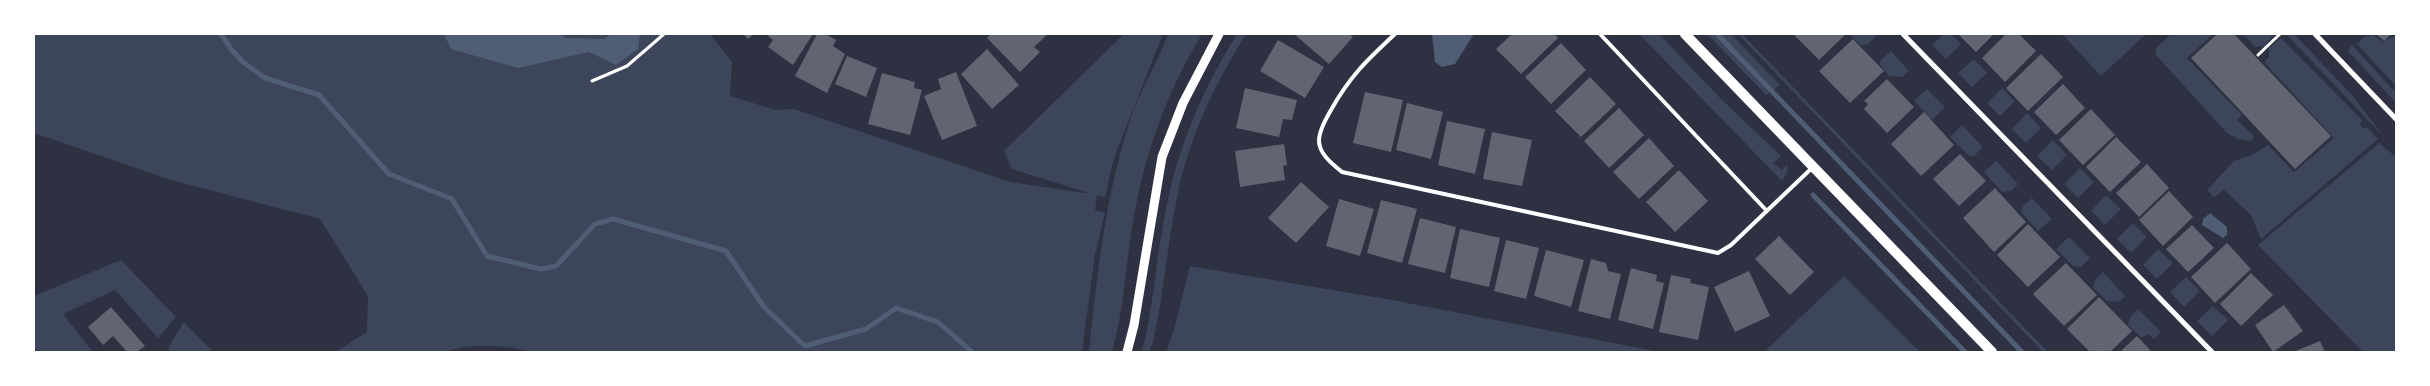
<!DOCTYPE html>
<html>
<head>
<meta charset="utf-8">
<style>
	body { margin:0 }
	#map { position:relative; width:2430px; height:386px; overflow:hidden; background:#2d3142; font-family:"Roboto Condensed",sans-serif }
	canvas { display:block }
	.frame { position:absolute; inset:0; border:35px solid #fff; pointer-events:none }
</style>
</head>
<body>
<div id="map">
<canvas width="2430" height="386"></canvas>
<div class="frame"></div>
</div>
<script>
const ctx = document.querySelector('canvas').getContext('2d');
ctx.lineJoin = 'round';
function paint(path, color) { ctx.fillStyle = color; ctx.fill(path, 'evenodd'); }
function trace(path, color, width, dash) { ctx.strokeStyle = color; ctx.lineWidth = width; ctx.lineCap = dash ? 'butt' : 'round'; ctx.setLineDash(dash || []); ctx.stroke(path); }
const green = new Path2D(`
	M34 34H710L732 62 730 96 776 110 794 109 1010 182 1092 194 1012 169 1004 151 1124 34H1163L1114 158 1105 197 1097 195 1095 210 1105 213 1095 254 1082 352H533C505 345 471 343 444 352H335L367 332 368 296 320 219 171 180 34 133Z
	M1168 34H1202C1171 85 1149 142 1137 201 1126 251 1126 303 1112 352H1089C1097 273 1106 193 1131 117 1141 88 1158 62 1168 34Z
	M1237 34H1246C1215 84 1188 139 1177 198 1167 246 1164 294 1153 342L1149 352H1142C1154 305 1156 257 1166 209 1178 147 1203 88 1237 34Z
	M1639 34H1659L1721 99 1781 156 1773 163 1782 170 1787 164V173L1782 181Z
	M1707 34H1731L1780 85 1766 95Z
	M1738 34H1742L2048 352H2043Z
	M1849 34H1875L1877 36 1867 45H1861Z
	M1944 34H1951L1961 44 1946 59 1932 45Z
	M2062 34H2146L2101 76Z
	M2171 34H2213L2187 58 2242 115 2237 120 2254 136 2252 141 2238 139 2227 133 2155 54 2157 47Z
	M2243 34H2274L2265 46 2255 47Z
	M2286 34H2294L2352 95 2384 137Z
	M2372 34 2383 42 2394 36 2396 39V86L2357 44 2363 38Z
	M2281 38 2362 120 2360 125 2365 129 2367 127 2378 139 2261 239 2251 215 2224 190 2214 197 2207 190 2234 161 2252 155 2268 145 2294 172 2334 138 2264 62 2269 56V48Z
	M2352 45 2396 93V103L2348 51Z
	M1891 51 1909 71 1902 77 1889 76 1880 65 1881 60Z
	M1974 59 1987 73 1972 87 1958 73Z
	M2002 88 2015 101 2000 116 1987 103Z
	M1927 89 1945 107 1932 120 1914 101Z
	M2027 113 2041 128 2026 143 2012 129Z
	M1962 125 1983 147 1974 156H1969L1950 137Z
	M2053 140 2067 155 2052 170 2037 156Z
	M2379 143 2396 157V352H2363L2258 245Z
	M1996 161 2018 184 2011 191 2002 192 1984 172Z
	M2080 168 2094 182 2078 198 2064 184Z
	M2106 195 2121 209 2105 225 2091 211Z
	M2032 198 2052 219 2038 231 2021 212 2023 206Z
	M2133 223 2147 237 2131 253 2117 239Z
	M2069 237 2090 258 2081 267 2073 266 2056 249Z
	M2158 249 2173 263 2157 279 2143 265Z
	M121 260 176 317 158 338 115 290 63 314 93 352H45L34 349V296Z
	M1190 266 1392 300 1660 352H1166L1173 333Z
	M2103 272 2125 296 2119 302 2107 301 2093 288 2095 280Z
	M1844 276 1920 352H1764Z
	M2186 277 2200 291 2184 307 2170 292Z
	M2213 306 2228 320 2212 336 2197 321Z
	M2138 309 2161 332 2154 339 2148 334 2142 338 2128 325 2130 317Z
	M184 322 213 352H169V346Z`);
const water = new Path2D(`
	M444 34H561L565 38 604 39 611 34H640L638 49 616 65 589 52 518 68 451 49Z
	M1432 34H1474L1455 64 1442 67 1435 62Z
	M2210 213 2227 227V235L2223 238 2202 225 2203 219Z`);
const stream = new Path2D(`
	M221 34 231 49 243 62 265 78 319 95 389 174 452 199 487 256 541 269 556 266 595 224 613 219 726 251 764 307 805 346 866 329 896 308 938 322 972 352
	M1717 34 2022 352
	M1813 195 1965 352`);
const building = new Path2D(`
	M743 34H754L748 39Z
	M769 34H813L793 65 768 47 773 40 768 36Z
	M817 34H825L836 40 833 46 845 54 827 93 795 76Z
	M991 34H1048L1034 47 1040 52 1020 72 987 38Z
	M1294 34H1349L1353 37 1329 64Z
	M1512 34H1554L1558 38 1521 74 1496 49Z
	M1793 34H1846L1819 60Z
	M1958 34H1994L1976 52Z
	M2006 34H2019L2036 51 2005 82 1982 58Z
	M2217 34H2234L2331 136 2295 169 2191 58Z
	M2376 34H2391L2384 41Z
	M1853 39 1884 71 1850 103 1819 71Z
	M1278 40 1324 67 1305 98 1260 71Z
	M1561 43 1586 70 1551 104 1525 77Z
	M987 49 1019 85 992 109 961 74Z
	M2041 54 2063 77 2028 111 2006 88Z
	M847 56 877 68 866 97 835 84Z
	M956 72 977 126 942 140 924 96 941 89 938 79Z
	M882 73 915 82 914 88 922 90 910 135 868 124Z
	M1590 77 1616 104 1581 137 1555 111Z
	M1887 79 1914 107 1887 133 1864 109 1868 104 1864 101Z
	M2063 84 2085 108 2056 135 2034 112Z
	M1245 88 1297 100 1292 120 1283 119 1279 137 1236 128Z
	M1365 92 1403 100 1391 152 1353 143Z
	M1407 103 1443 112 1431 159 1396 150Z
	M1619 108 1644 135 1609 168 1584 141Z
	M2091 109 2115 135 2083 165 2059 140Z
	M1924 112 1954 145 1921 176 1891 144Z
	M1447 121 1485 129 1475 174 1438 165Z
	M1492 132 1532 140 1522 186 1483 179Z
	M2116 137 2141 162 2110 192 2086 167Z
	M1649 138 1674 166 1639 199 1613 172Z
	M1284 144 1287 165 1283 166 1285 180 1240 187 1235 151Z
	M1960 154 1986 181 1959 206 1933 179Z
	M2147 164 2169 188 2139 217 2116 193Z
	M1679 170 1708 201 1675 232 1646 202Z
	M1301 182 1329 207 1296 243 1268 218Z
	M1995 188 2026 222 1994 252 1963 218Z
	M2169 191 2193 217 2163 246 2139 220Z
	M1339 199 1374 209 1360 256 1326 246Z
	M1381 200 1417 209 1402 263 1367 253Z
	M1420 218 1456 227 1445 273 1408 264Z
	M2028 224 2060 257 2028 287 1997 255Z
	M2192 225 2214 248 2188 272 2166 249Z
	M1460 229 1500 238 1489 287 1450 278Z
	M1779 236 1814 272 1790 295 1755 259Z
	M1506 240 1539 248 1526 299 1494 291Z
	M2227 243 2251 269 2215 303 2191 277Z
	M1546 250 1584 260 1571 307 1534 296Z
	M1591 259 1606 263 1608 271 1621 274 1610 319 1578 311Z
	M2066 263 2097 295 2064 326 2033 294Z
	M1631 268 1657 275 1656 281 1664 283 1653 329 1618 320Z
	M1749 271 1770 316 1735 332 1714 287Z
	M2251 273 2273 295 2241 326 2220 304Z
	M1671 275 1691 279 1690 283 1709 287 1698 340 1659 332Z
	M2099 297 2132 331 2110 352H2090L2067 329Z
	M2284 305 2303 331 2273 352 2255 325Z
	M111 307 145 346 137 352H127L113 336 103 345 88 327Z
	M2137 336 2152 352H2120Z
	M2320 341 2325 352H2293Z`);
const path = new Path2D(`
	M2258 55 2280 34
	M592 81 627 66 664 34`);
const service = new Path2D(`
	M1395 34C1367 60 1350 76 1331 110 1326 119 1320 128 1319 139 1318 153 1332 164 1342 172L1718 253 1731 245 1813 167
	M1600 34 1766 210`);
const minor = new Path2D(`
	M1903 34 2212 352
	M2315 34 2396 119`);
const tertiary = new Path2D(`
	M1127 352 1134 325 1162 157 1183 103 1219 34`);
const secondary = new Path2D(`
	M1685 34 1992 352`);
paint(green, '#3c4559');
paint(water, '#4f5d75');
trace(stream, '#4f5d75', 5);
paint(building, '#626471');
trace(path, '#fff', 3);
trace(service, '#fff', 4);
trace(minor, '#fff', 5);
trace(tertiary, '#fff', 9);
trace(secondary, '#fff', 10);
</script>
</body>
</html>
